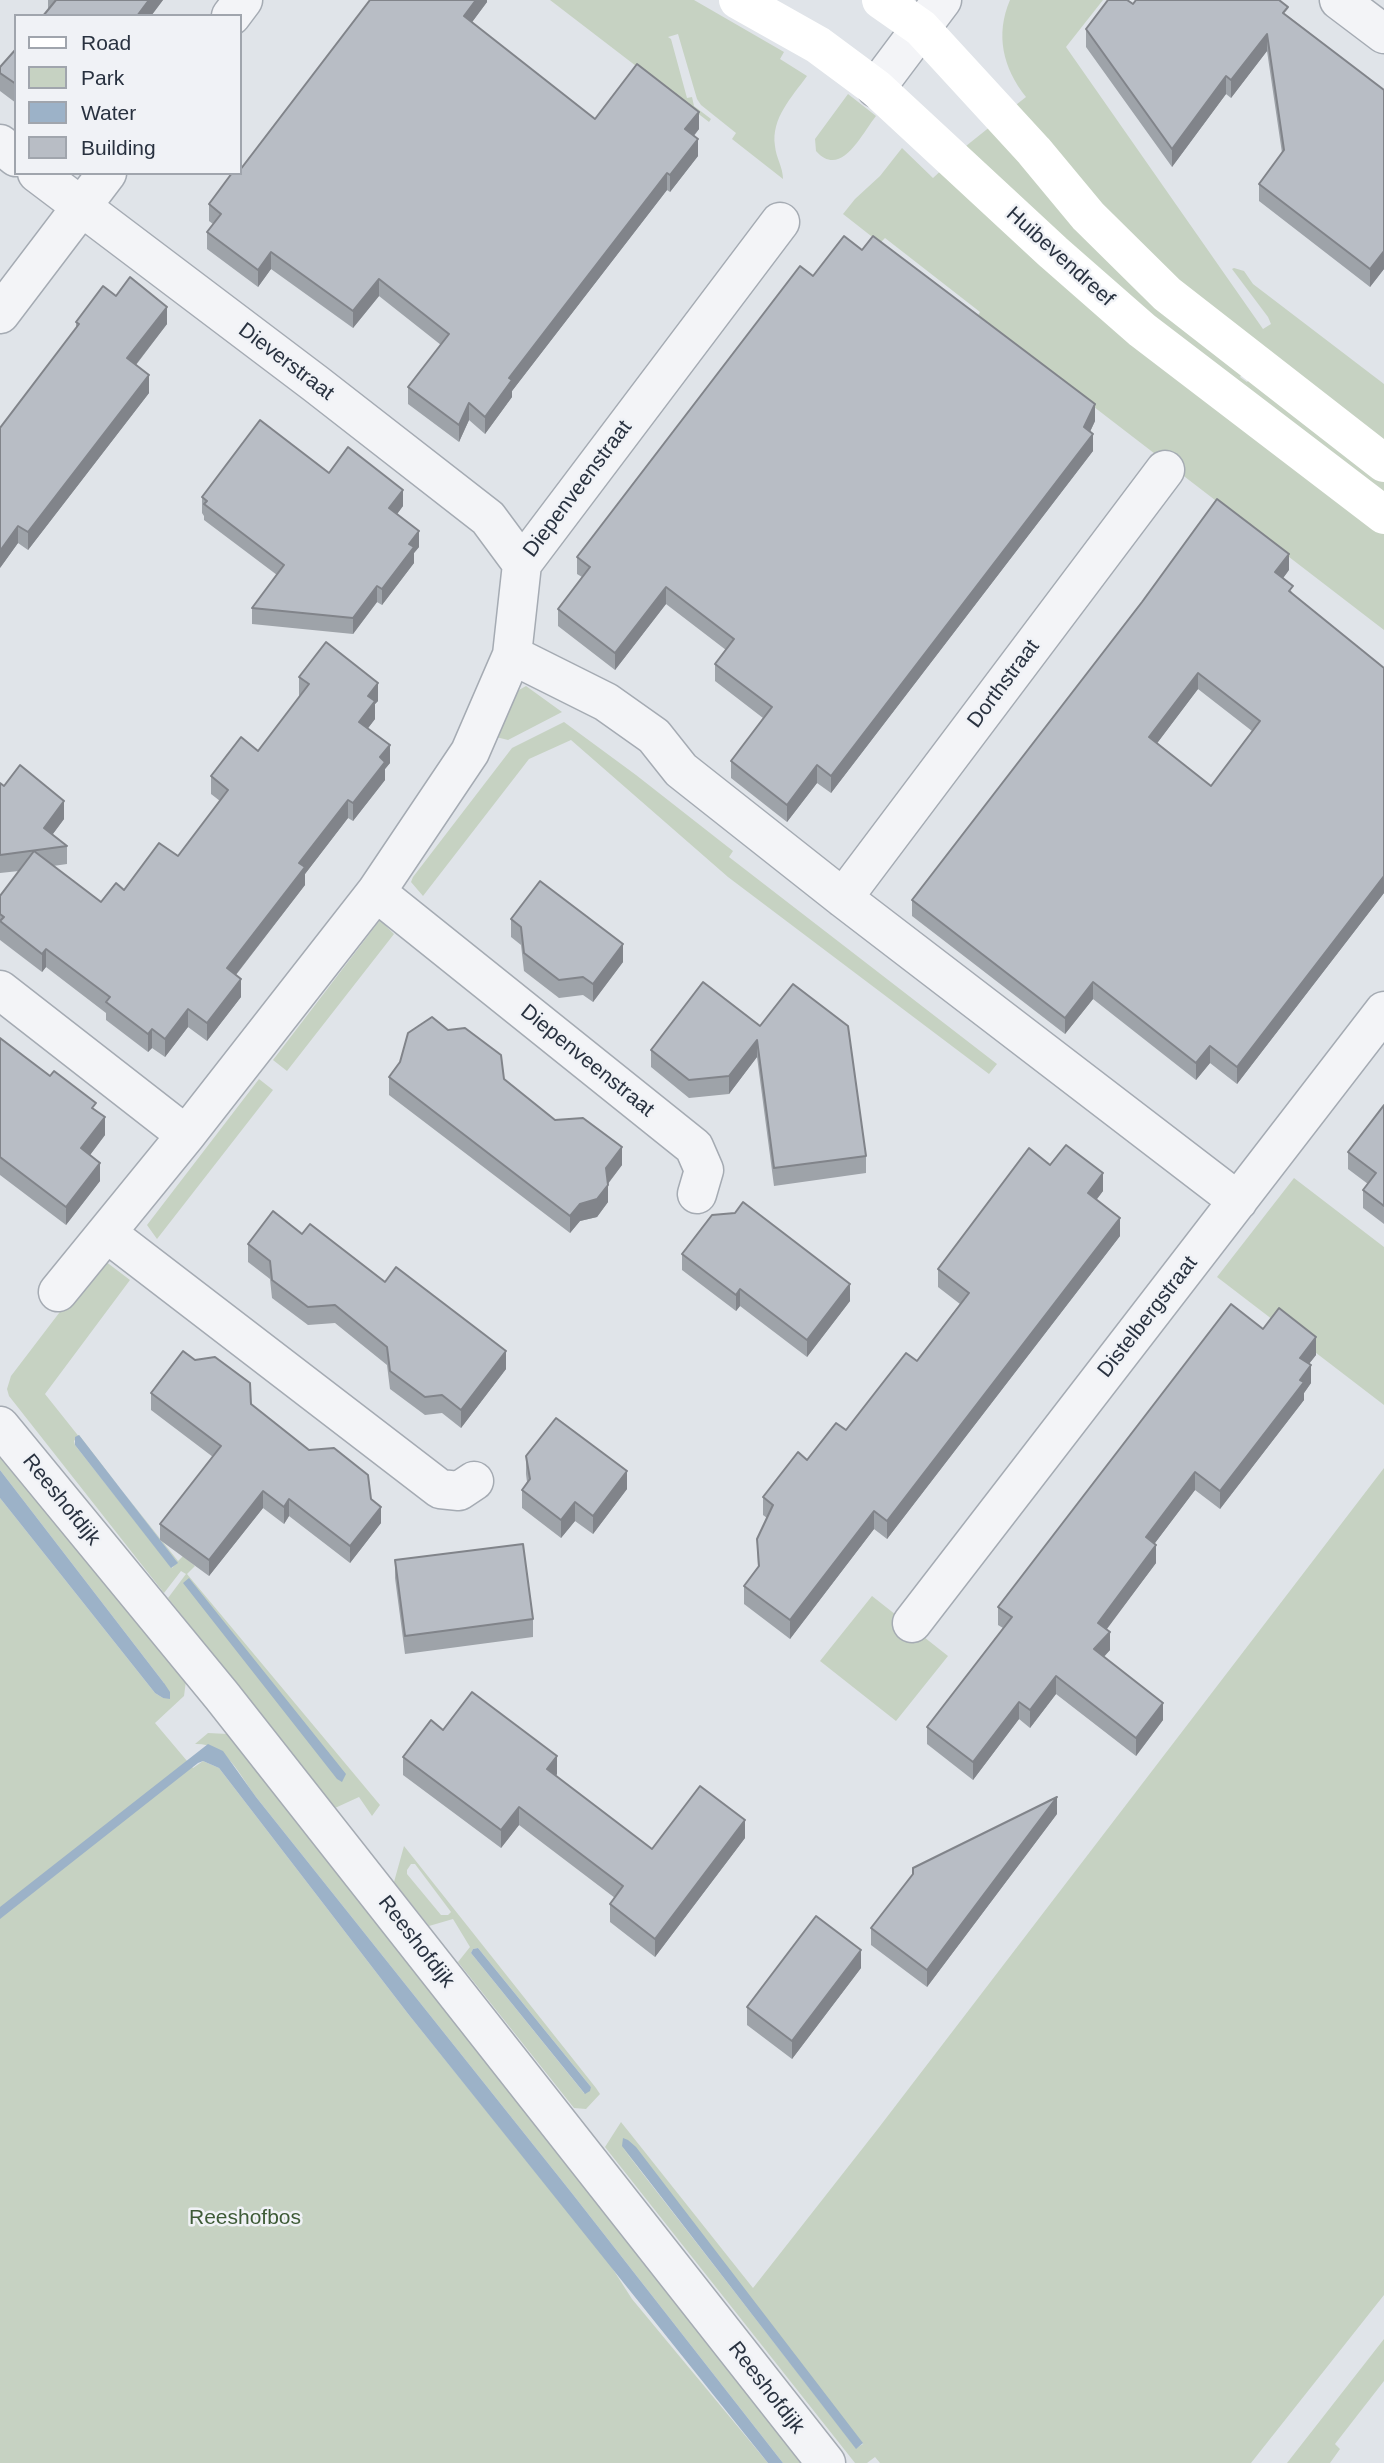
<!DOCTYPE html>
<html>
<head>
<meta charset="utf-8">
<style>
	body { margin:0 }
	#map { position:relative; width:1384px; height:2463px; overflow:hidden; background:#e0e4e9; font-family:Arial,sans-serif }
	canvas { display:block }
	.legend { position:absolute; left:14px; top:14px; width:228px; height:161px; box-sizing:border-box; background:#f0f2f6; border:2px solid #a0a5ad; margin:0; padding:9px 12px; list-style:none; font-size:21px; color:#293240 }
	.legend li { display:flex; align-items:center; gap:14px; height:35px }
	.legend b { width:35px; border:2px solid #a0a5ad }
</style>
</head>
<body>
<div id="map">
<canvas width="1384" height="2463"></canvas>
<ul class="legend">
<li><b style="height:9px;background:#fff"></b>Road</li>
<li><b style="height:19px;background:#c6d2c2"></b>Park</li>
<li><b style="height:19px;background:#9cb2c8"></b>Water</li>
<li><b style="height:19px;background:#b8bdc5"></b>Building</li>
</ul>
</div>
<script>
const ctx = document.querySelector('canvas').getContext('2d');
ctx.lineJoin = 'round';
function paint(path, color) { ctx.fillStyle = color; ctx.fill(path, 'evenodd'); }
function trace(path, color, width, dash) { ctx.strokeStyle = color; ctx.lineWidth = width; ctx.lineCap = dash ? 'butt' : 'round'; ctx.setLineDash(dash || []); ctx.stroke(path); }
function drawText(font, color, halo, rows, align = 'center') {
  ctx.font = font + ' Arial,sans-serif'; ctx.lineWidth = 5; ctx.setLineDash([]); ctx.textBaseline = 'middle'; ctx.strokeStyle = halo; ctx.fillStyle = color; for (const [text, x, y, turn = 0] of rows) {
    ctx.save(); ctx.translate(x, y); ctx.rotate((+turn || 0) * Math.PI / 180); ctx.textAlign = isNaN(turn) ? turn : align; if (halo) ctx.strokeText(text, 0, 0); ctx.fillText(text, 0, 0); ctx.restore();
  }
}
const green = new Path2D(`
	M550 0H694L784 52 780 59 807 76C792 97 771 118 775 146 776 158 783 167 783 179L732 139 736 133 701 105 697 99 678 34 668 37 671 39 687 98 692 97 694 106 711 119 709 122Z
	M1010 0H1103L1066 47 1263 329 1271 324 1268 317 1232 269 1234 268 1244 271 1253 284 1384 384V445L1177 287 1012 108 1026 97C1003 68 995 35 1010 0Z
	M848 94 876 116C861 135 841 179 816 151L815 139Z
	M991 126 1243 372 1240 377 1247 382 1251 378 1384 480V498L1159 326 966 146Z
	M902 148 933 178 947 165 1384 532V630L977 317 980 312 885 238 880 243 843 214 855 199 880 176Z
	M526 686 562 712 508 740 496 737 512 694Z
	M564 722 636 775 733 851 729 857 997 1064 989 1074 728 877 571 740 529 759 423 896 411 882 413 877 512 748Z
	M380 920 394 934 287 1071 273 1060Z
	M259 1079 273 1090 157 1239 147 1225Z
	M1294 1178 1384 1247V1405L1217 1277Z
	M101 1258 130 1280 45 1394 178 1561 183 1556 195 1566 187 1574 380 1805 372 1816 359 1797 335 1808 168 1598 186 1574 181 1571 164 1593 9 1396 7 1389 11 1376ZM79 1435 177 1562 172 1568 75 1445 74 1441Z
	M0 1448 186 1681 184 1696 155 1723 193 1768 203 1761 219 1768 409 2015 609 2263 632 2299 768 2463H0V1498L155 1693 163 1698 164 1683 0 1470Z
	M1384 1468V2295L1251 2463H880L875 2457 867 2463H855L605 2147 621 2122 753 2288 877 2130ZM622 2147 863 2444 856 2448Z
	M872 1596 948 1656 896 1721 820 1661Z
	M208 1733 228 1734 805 2463H783L571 2192 256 1797C239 1774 226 1743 195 1744Z
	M404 1846 596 2088 600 2094 586 2109 574 2108 458 1962 470 1947 453 1919 429 1926 394 1882ZM411 1864H415L451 1912 448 1915H441L407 1874V1870ZM478 1948 591 2087 584 2093 471 1953 473 1949Z
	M1384 2339V2381L1335 2444 1340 2449 1330 2463H1287Z`);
const water = new Path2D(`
	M79 1435 178 1563 171 1568 75 1445V1437Z
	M0 1470 164 1683 170 1692V1699L163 1698 155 1693 0 1498Z
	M189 1578 346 1774 342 1782 337 1779 183 1583Z
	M208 1744 223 1751 256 1797 571 2192 783 2463H768L409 2015 219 1768 203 1761 198 1763 0 1919V1907Z
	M478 1948 591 2087 590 2091 585 2094 471 1953 473 1949Z
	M623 2138 628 2140 636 2147 863 2443 856 2449 622 2146Z`);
const street = new Path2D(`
	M1339 0 1384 34
	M231 16 243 0
	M876 88 942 0
	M0 144 16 157
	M37 173 316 384 488 518 522 564
	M0 314 107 173
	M512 655 606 702 654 736 681 770 843 898 1238 1201
	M376 892 694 1147 704 1170 697 1194
	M843 898 1165 470
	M0 990 186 1135
	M108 1234 440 1489 459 1491 474 1481
	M58 1292 186 1135 376 892 470 752 512 655 522 564 780 222
	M0 1426 222 1696 826 2463
	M912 1623 1384 1011`);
const secondary = new Path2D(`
	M738 0 818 45 876 88 1053 252 1142 330 1384 515
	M881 0 921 28 1034 151 1088 216 1167 294 1384 463`);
const wall = new Path2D(`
	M48 0H163L151 16 48 9Z
	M487 0V2L472 22 595 119 699 129 694 136 698 156 670 192 667 190 562 326 512 391V397L485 434 469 420 459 442 408 404V387L441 345 379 296 353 328 271 269 258 287 207 249V232L213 224 209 221V204L240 173Z
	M1133 4 1288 16 1384 90V269L1370 287 1259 201V184L1282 153 1267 51 1231 98 1226 94 1172 167 1086 47V29Z
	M16 49V103L0 91V67Z
	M813 276 1095 421 1090 432 1093 451 831 793 817 783 787 822 731 778V761L763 718 715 681V664L726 650 666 604 615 670 558 626V609L582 577 577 574V557Z
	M116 296 167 324 136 365 149 393 28 550 18 543 0 568 76 328V322Z
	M329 473 403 506 397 514 419 547 414 553V563L382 605 377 602 353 634 252 624V608L277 575 204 520V516L202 513V497Z
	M1289 570 1283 578 1293 594 1384 668V893L1237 1084 1210 1063 1196 1080 1093 999 1065 1034 912 916V900ZM1198 689 1252 731 1211 786 1157 743Z
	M299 677 378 701 375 704V719L368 728 390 763 385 769V780L353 821 348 818 305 874V885L236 975 241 997 207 1041 188 1027 165 1057 152 1048 148 1052 106 1020V1013L46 967 42 972 0 940V896L19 871 0 873V783L64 819 52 835 67 846V864L53 866 101 902 124 890 178 856 220 801 211 794V776L258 751 300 696 299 695Z
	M511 919 623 962 593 1002 583 995 559 998 524 971 521 945 511 937Z
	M703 982 866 1156V1173L774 1186 757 1057 729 1094 689 1098 651 1067V1050Z
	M0 1038 96 1110 105 1135 90 1155 100 1181 66 1225 0 1175Z
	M400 1062 504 1079 555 1120 622 1165 608 1184V1202L597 1217 580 1221 570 1233 389 1095V1077Z
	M1384 1105V1224L1363 1208V1190L1368 1184 1348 1169V1152Z
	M1050 1165 1103 1191 1096 1200 1120 1236 887 1539 874 1529 790 1639 744 1604V1586L758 1568 757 1539 767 1518 763 1515V1497L807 1460 846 1430 917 1361 960 1304 938 1287V1269Z
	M302 1234 385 1282 506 1369 461 1428 442 1413 425 1415 390 1389 387 1365 335 1323 308 1325 272 1298 270 1279 248 1262V1244Z
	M682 1254 850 1301 807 1357 740 1306 736 1311 682 1270Z
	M1263 1329 1316 1355 1309 1364 1311 1383 1304 1393V1400L1220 1509 1195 1490 1154 1544 1156 1563 1106 1629 1110 1650 1104 1657 1163 1720 1136 1756 1056 1694 1030 1728 1019 1719 973 1780 927 1744V1727L1003 1628 998 1625V1607Z
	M151 1393 251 1404 371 1499 381 1523 350 1563 289 1516 284 1524 263 1508 209 1576 160 1540V1524L213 1457 151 1410Z
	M526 1456 627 1489 593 1534 575 1521 561 1538 522 1508V1490L527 1482 526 1474Z
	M395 1560 533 1619V1637L405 1654 395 1578Z
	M443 1730 557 1774 556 1776 652 1849 745 1838 655 1957 610 1922V1904L615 1898 519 1825 501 1848 403 1775V1757Z
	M1057 1814 927 1987 871 1945V1928Z
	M861 1968 792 2059 747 2025V2007Z`);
const shadedWall = new Path2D(`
	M149 0H163L151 16H137Z
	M476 0H487V2L464 33V16Z
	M1267 34V51L1231 98V80Z
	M1226 76V94L1172 167V149Z
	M699 112V129L685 146V129Z
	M698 139V156L670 192V175Z
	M667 173V190L512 391V397L485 434V417L509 378Z
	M1384 251V269L1370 287V269Z
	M271 252V269L258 287V270Z
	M379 279V296L353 328V311Z
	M167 307V324L127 376V358Z
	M149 375V393L28 550V532Z
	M469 403V420L459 442V425Z
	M1095 404V421L1084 444V427Z
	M1093 434V451L831 793V776Z
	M403 490V506L389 525V508Z
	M18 526V543L0 568V551Z
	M419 531V547L414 553V563L382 605V589L409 544Z
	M1289 554V570L1275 589V572Z
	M377 586V602L353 634V618Z
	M666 587V604L615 670V653Z
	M1198 673V689L1149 754V737Z
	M378 683V701L375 704V719L359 740V722L368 696Z
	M390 745V763L385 769V780L353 821V803L380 757Z
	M817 765V783L787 822V805Z
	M348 800V818L305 874V885L227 986V968L299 863Z
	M64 801V819L44 846V828Z
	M1384 876V893L1237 1084V1067Z
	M623 944V962L593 1002V984Z
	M46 949V967L42 972V954Z
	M241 979V997L207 1041V1023Z
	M1093 982V999L1065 1034V1018Z
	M188 1009V1027L165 1057V1039Z
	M152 1029V1048L148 1052V1034Z
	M757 1040V1057L729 1094V1076Z
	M1210 1046V1063L1196 1080V1063Z
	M105 1117V1135L81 1167V1148Z
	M622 1147V1165L606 1186V1168Z
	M100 1163V1181L66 1225V1207Z
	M1103 1173V1191L1088 1211V1193Z
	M608 1185V1202L597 1217 580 1221 570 1233V1216L580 1204Z
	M1120 1218V1236L887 1539V1521Z
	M850 1284V1301L807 1357V1340Z
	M740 1289V1306L736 1311V1295Z
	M1316 1337V1355L1300 1375V1358Z
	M506 1351V1369L461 1428V1410Z
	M1311 1365V1383L1304 1393V1400L1220 1509V1491Z
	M627 1471V1489L593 1534V1516Z
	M1195 1472V1490L1146 1555V1537Z
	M263 1491V1508L209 1576V1560Z
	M289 1499V1516L284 1524V1507Z
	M575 1502V1521L561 1538V1520Z
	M381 1507V1523L350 1563V1546Z
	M874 1511V1529L790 1639V1620Z
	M1156 1545V1563L1098 1641V1623Z
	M1110 1632V1650L1094 1667V1649Z
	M1056 1676V1694L1030 1728V1710Z
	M1019 1702V1719L973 1780V1762Z
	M1163 1703V1720L1136 1756V1738Z
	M557 1756V1774L547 1788V1769Z
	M1057 1797V1814L927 1987V1970Z
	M519 1807V1825L501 1848V1830Z
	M745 1820V1838L655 1957V1939Z
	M861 1950V1968L792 2059V2041Z`);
const building = new Path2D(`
	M56 0H149L137 16H43Z
	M370 0H476L464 16 595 119 637 64 699 112 685 129 698 139 670 175 667 173 562 309 509 378 512 380 485 417 469 403 459 425 408 387 449 334 379 279 353 311 271 252 258 270 207 232 221 214 209 204 232 173H240V170Z
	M1108 0H1127L1133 4 1136 0H1279L1288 7 1283 13 1384 90V251L1370 269 1259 184 1284 150 1267 34 1231 80 1226 76 1172 149 1086 29Z
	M16 49V84L0 73V67Z
	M844 236 862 250 873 236 1095 404 1084 427 1093 434 831 776 817 765 787 805 731 761 772 707 715 664 734 639 666 587 615 653 558 609 590 567 577 557 800 266 813 276Z
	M130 277 167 307 127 358 149 375 28 532 18 526 0 551V428L79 324 76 322 103 286 116 296Z
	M260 420 329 473 348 447 403 490 389 508 419 531 409 544 414 547 382 589 377 586 353 618 252 608 284 565 204 504 207 501 202 497Z
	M1217 499 1289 554 1275 572 1293 586 1289 591 1384 668V876L1237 1067 1210 1046 1196 1063 1093 982 1065 1018 912 900 1142 602ZM1198 673 1260 721 1211 786 1149 737Z
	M326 642 378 683 368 696 375 701 359 722 390 745 380 757 385 762 353 803 348 800 299 863 305 867 227 968 241 979 207 1023 188 1009 165 1039 152 1029 148 1034 106 1002 110 997 46 949 42 954 0 921 4 917 0 914V896L34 851 101 902 116 883 124 890 159 843 178 856 228 790 211 776 241 737 258 751 309 684 299 677Z
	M20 765 64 801 44 828 67 846 0 855V783L4 786Z
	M540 881 623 944 593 984 583 977 559 980 524 953 521 927 511 919Z
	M703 982 760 1026 793 984 848 1026 866 1156 774 1168 757 1040 729 1076 689 1080 651 1050Z
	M432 1017 448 1030 465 1028 501 1055 504 1079 555 1120 583 1118 622 1147 606 1168 608 1185 597 1199 580 1204 570 1216 389 1077 400 1062 408 1033Z
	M0 1038 50 1076 54 1071 96 1103 92 1108 105 1117 81 1148 100 1163 66 1207 0 1157Z
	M1384 1105V1206L1363 1190 1376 1173 1348 1152Z
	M1066 1145 1103 1173 1088 1193 1120 1218 887 1521 874 1511 790 1620 744 1586 759 1566 757 1539 773 1505 763 1497 798 1452 807 1460 836 1423 846 1430 906 1353 917 1361 969 1293 938 1269 1029 1148 1050 1165Z
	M743 1202 850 1284 807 1340 740 1289 736 1295 682 1254 712 1215 735 1213Z
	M273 1211 302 1234 310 1224 385 1282 396 1267 506 1351 461 1410 442 1395 425 1397 390 1371 387 1347 335 1305 308 1307 272 1280 270 1261 248 1244Z
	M1231 1304 1263 1329 1279 1308 1316 1337 1300 1358 1311 1365 1300 1380 1304 1382 1220 1491 1195 1472 1146 1537 1156 1545 1098 1623 1110 1632 1094 1649 1163 1703 1136 1738 1056 1676 1030 1710 1019 1702 973 1762 927 1727 1012 1617 998 1607Z
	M183 1351 195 1360 215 1357 250 1383 251 1404 309 1450 334 1448 368 1475 371 1499 381 1507 350 1546 289 1499 284 1507 263 1491 209 1560 160 1524 221 1446 151 1393Z
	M556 1418 627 1471 593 1516 575 1502 561 1520 522 1490 530 1479 526 1456Z
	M523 1544 533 1619 405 1636 395 1560Z
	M472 1692 557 1756 547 1769 652 1849 700 1786 745 1820 655 1939 610 1904 623 1886 519 1807 501 1830 403 1757 431 1720 443 1730Z
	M1057 1797 927 1970 871 1928 913 1874V1868Z
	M816 1916 861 1950 792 2041 747 2007Z`);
const streetNames = [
	["Huibevendreef",1060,257,42],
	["Dieverstraat",286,362,37],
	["Diepenveenstraat",578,489,-53],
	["Dorthstraat",1004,684,-53],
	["Diepenveenstraat",587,1061,39],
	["Distelbergstraat",1148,1317,-52],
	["Reeshofdijk",61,1500,51],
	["Reeshofdijk",416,1942,52],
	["Reeshofdijk",766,2388,52]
];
const parkNames = [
	["Reeshofbos",245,2218]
];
paint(green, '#c6d2c2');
paint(water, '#9cb2c8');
trace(street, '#a5abb3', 41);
trace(street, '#f3f4f7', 38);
trace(secondary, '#fff', 38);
paint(wall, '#9ea3a9');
paint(shadedWall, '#81848a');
paint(building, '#b8bdc5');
trace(building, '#81848a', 2);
drawText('21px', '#293240', '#f0f2f6', streetNames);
drawText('21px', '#3e5b37', '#f0f2f6', parkNames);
</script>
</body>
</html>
